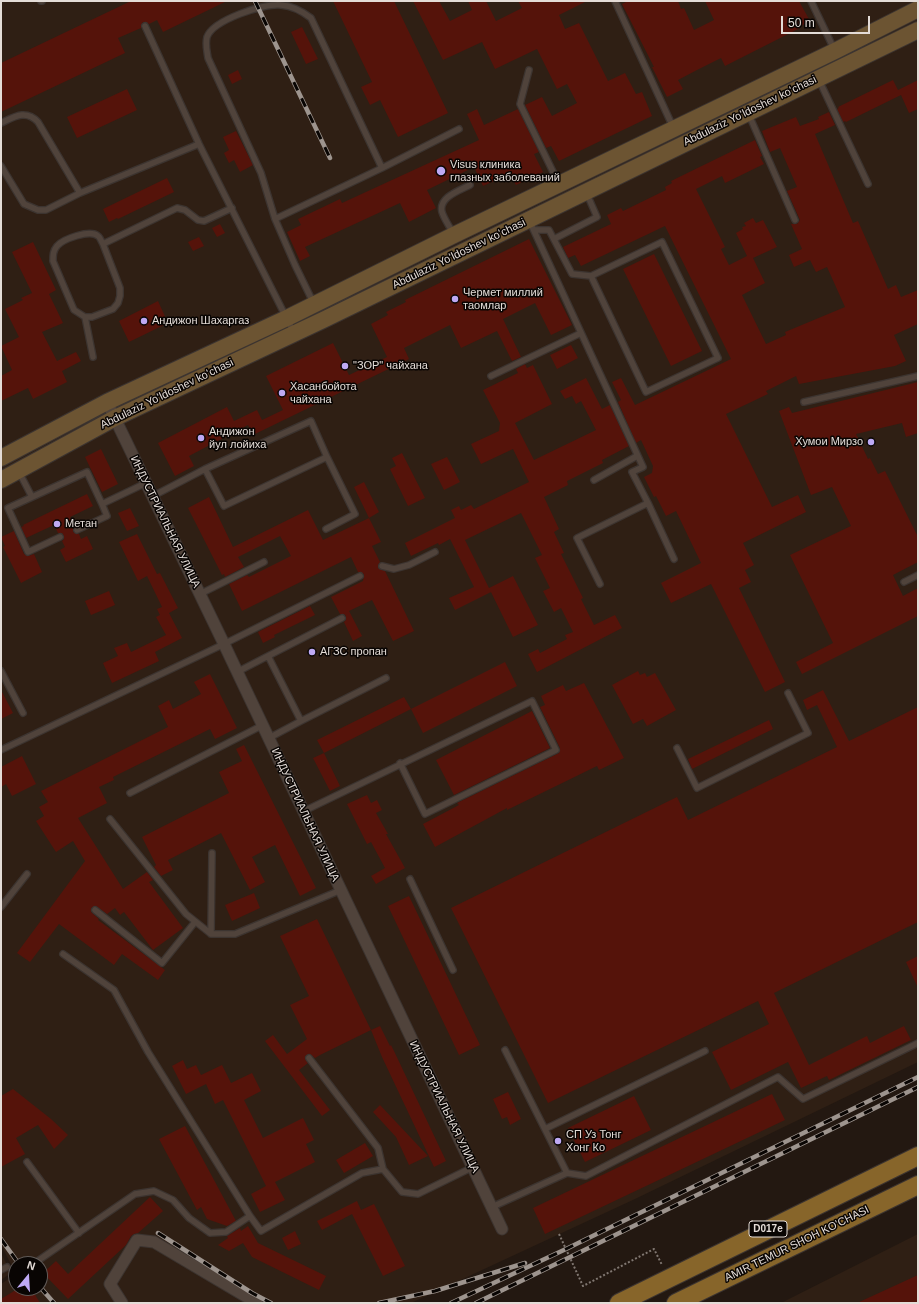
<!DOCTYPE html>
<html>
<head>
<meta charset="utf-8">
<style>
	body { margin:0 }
	#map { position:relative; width:919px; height:1304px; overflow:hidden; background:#231811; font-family:Arial,sans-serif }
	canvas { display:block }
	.frame { position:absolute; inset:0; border:2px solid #e4dcd7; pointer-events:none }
	.north { position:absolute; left:8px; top:1256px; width:40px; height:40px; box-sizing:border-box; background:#090503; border:1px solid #615b58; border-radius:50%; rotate:18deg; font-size:11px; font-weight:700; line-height:16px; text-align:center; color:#e4dcd7 }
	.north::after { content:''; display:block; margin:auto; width:14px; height:18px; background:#bea9f4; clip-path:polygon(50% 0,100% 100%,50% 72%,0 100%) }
	.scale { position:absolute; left:781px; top:16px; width:89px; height:18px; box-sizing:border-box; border:2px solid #e4dcd7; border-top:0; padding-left:5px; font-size:12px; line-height:14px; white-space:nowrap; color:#e4dcd7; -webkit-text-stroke:3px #090503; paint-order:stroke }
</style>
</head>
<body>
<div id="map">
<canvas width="919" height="1304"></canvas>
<div class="frame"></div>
<div class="north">N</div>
<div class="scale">50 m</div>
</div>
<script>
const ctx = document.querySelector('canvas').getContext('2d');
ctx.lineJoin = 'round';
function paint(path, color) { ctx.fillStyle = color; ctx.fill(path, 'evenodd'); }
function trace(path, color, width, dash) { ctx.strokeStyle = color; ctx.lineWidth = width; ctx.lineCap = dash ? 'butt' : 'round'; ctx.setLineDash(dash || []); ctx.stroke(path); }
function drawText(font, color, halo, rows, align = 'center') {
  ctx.font = font + ' Arial,sans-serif'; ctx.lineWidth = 3; ctx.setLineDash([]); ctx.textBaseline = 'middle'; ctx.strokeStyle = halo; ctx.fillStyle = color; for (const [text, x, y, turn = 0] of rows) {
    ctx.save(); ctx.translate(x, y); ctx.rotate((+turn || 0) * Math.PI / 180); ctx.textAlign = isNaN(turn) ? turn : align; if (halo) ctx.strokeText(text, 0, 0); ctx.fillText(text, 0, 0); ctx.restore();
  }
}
const built = new Path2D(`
	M1 1H918V1062L635 1199 411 1303H1V1284L16 1274 1 1245ZM16 1264H40V1288H16Z
	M918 1234V1303H781Z
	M1 1253 11 1273 1 1280Z`);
const building = new Path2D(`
	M131 1H227L163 32 157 20 149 24 146 22H143L141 25V28L118 38 125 53 1 112V63Z
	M333 1H394L448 113 398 137 380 100 370 105 361 87 372 82Z
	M413 1H439L450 21 472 10 468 1H486L496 21 522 8 518 1H587L559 15 565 29 579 23 608 81 625 73 636 94 642 92 652 116 559 161 551 146 546 148 525 105 542 97 552 116 577 103 567 84 557 89 537 49 495 69 482 42 443 60Z
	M628 1H678L681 9 684 8 694 30 714 20 705 1H799L810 21 799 27 800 28 725 66 721 58 697 70 678 80 683 89 667 97 652 67H654L622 4Z
	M302 27 318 59 306 64 291 32Z
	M238 70 242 79 232 84 228 75Z
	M893 80 898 90 918 80V109L909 113 901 95 846 122 845 121 843 122 837 109 839 108 838 107Z
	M127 89 137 110 77 138 67 117Z
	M477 109 484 125 518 109 539 152 534 154 543 172 516 185 510 174 483 186 474 167 427 190 436 208 409 222 400 203 305 247 310 256 300 261 287 232 301 225 298 219 340 199 342 203 479 140 467 114Z
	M829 112 835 125 815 134 853 223 858 221 888 289 896 285 901 297 918 290V324L894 335 906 361 895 366 799 384 796 376 766 391 768 394 726 414 772 507 798 495 806 512 743 543 754 565 745 570 751 582 739 588 785 682 765 692 711 584 671 603 661 583 701 563 676 511 666 516 656 496 654 497 644 477 652 473 653 466 641 440 636 443 618 402 621 400 612 382 621 378 635 405 731 359 665 226 581 266 575 255 568 258 563 247 611 224 607 215 621 208 623 211 666 190 665 187 672 183 671 181 755 140 762 156 760 157 764 164 725 183 722 176 696 189 725 247 721 249 729 265 747 256 736 233 743 229 742 227 746 226 744 223 753 218 756 223 763 220 777 247 753 258 765 283 742 295 766 344 786 335 785 332 845 307 827 267 816 272 810 260 794 267 789 255 802 249 791 224H797L800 220 787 191 797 187 780 148 770 152 762 131 796 117 800 126 819 119 818 117Z
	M236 131 253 165 240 172 234 160 229 163 224 153 229 150 223 137Z
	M167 178 174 192 118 219 117 218 109 222 103 209Z
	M220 224 225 233 217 237 212 228Z
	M199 237 204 246 193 251 188 242Z
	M529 239 572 325 551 335 535 303 503 319 521 357 512 361 497 331 461 348 450 325 404 348 409 359 253 435 248 425 189 456 194 466 175 476 158 443 227 407 234 421 257 410 262 420 283 410 266 376 333 343 349 375 387 357 371 324 388 315 386 312 406 302 405 300Z
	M33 242 56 290 49 294 63 323 42 332 57 361 76 352 81 361 62 371 67 382 33 399 28 388 1 401V376L12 370 1 346 19 337 5 309 23 300 21 298 32 293 12 252Z
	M654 254 702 351 671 366 623 269Z
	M158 301 168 323 129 342 119 321Z
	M571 345 578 358 557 369 550 355Z
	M525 364 527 368 533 365 552 404 515 423 534 460 596 430 581 401 576 404 572 396 565 399 560 391 586 378 602 409 610 405 629 446 602 460 603 463 567 481 568 485 544 497 559 529 554 532 564 553 561 554 583 598 581 599 594 625 615 615 622 628 537 672 528 654 538 649 540 653 567 639 565 635 573 632 561 608 554 612 543 591 550 588 535 558 542 555 521 513 465 540 491 592 455 610 449 598 474 587 450 539 439 545 438 543 411 556 405 543 455 518 451 510 459 506 461 510 471 505 474 509 529 482 513 449 481 464 471 444 499 431 500 423 483 390 518 373 516 369Z
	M918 382V433L906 437 902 423 856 434 868 459 870 458 878 474 885 471 918 537V562L893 575 903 596 918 588V616L802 674 796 662 833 643 790 555 851 526 832 487 811 495 779 411 789 407 792 413Z
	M101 449 118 484 102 492 85 457Z
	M402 453 425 498 408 506 390 469 396 466 392 458Z
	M447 457 460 482 444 490 431 464Z
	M364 482 379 512 369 518 354 487Z
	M87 494 93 506 70 517 75 526 73 529V532L79 534 81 539 87 536 93 549 66 562 60 550 65 547 62 541 64 539V536L62 533H58L54 525 26 538 21 527 24 526 23 525Z
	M209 497 233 547 308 510 323 540 369 518 381 542 372 546 380 562 378 565V568L385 571 414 631 393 641 372 600 349 611 362 636 353 641 344 622 346 620V616L344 614H340L331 597 363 581 364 574 358 572 351 557 242 611 229 584 247 575 249 577 291 556 280 536 238 557 244 567 225 577 224 574 222 575 188 508Z
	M130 508 139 526 127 531 118 513Z
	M14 531 24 554 28 556 34 554 42 572 21 583 3 547 5 546 1 537Z
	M137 534 157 574 160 573 178 608 169 613 182 638 155 652 159 661 112 683 103 663 118 656 114 648 127 643 131 652 166 635 156 617 160 615 157 609 162 607 147 576 138 581 119 542Z
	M513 576 538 625 513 637 489 588Z
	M109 591 115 605 91 615 85 601Z
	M310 606 315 615 274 635 275 637 263 643 258 632Z
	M505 662 517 686 423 733 411 709Z
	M638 671 640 675 645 673 647 677 655 673 676 710 647 726 643 719 633 724 612 685Z
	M210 674 237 728 215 739 210 729 113 777 114 780 99 787 107 803 78 818 123 889 147 872 153 880 149 882 183 928 153 950 124 912 120 915 115 908 107 914 96 906 91 908V912L99 919 98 920 165 970 158 980 122 954 114 965 59 924 30 962 17 953 85 861 73 841 56 852 36 821 44 816 39 807 48 802 41 791 168 727 158 706 169 700 173 709 201 694 194 682Z
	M584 683 624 758 599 770 597 766 507 810V808L435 847 423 824 459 805 457 803 559 753 560 748 540 707 545 705 541 696 563 685 566 691Z
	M1 690 13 713 1 719Z
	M823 690 849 741 918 707V922L774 993 809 1065 867 1036 870 1043 904 1026 911 1040 829 1080 827 1076 801 1088 788 1062 731 1090 712 1052 769 1024 758 1001 548 1103 451 908 677 797 688 820 837 747 817 705 807 710 803 700Z
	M404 697 411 709 324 753 317 740Z
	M532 711 550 748 454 795 436 760Z
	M769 720 773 729 692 769 688 759Z
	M244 745 316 888 300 896 275 845 252 857 265 882 250 890 221 833 168 860 173 870 161 876 154 867 156 865 142 837 229 793 219 772 242 761 236 749Z
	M324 753 340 786 330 791 313 758Z
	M22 756 36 784 12 796 6 784 1 787V767Z
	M367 795 371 803 377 800 382 810 376 813 388 834H386L405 868 376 884 371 876 385 868 371 842 367 844 347 804Z
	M254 893 260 908 232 921 225 905Z
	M409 896 480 1045 459 1055 388 906Z
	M317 919 371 1030 320 1055 315 1058 310 1054 305 1056V1059L308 1063 299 1070 330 1110 322 1116 265 1041 273 1035 287 1054 307 1039 290 1005 309 996 280 936Z
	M918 956V988L906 962Z
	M380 1026 390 1046 391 1045 394 1051 446 1161 434 1167 382 1057 371 1030Z
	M183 1060 187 1069 196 1065 201 1075 222 1065 231 1083 252 1073 261 1091 244 1100 263 1138 303 1118 314 1140 306 1144 315 1162 275 1182 285 1200 260 1212 251 1194 266 1186 223 1100 215 1104 206 1084 186 1094 172 1066Z
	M13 1089 51 1119 68 1135 54 1149 38 1125 16 1138 25 1154 1 1167V1096Z
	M508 1092 521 1119 510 1125 507 1117 502 1119 493 1099Z
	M772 1094 785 1120 545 1234 533 1208Z
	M634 1096 651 1130 585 1162 568 1128Z
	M380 1105 428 1156 409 1165 396 1137 373 1112Z
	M185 1126 236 1221 227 1226 207 1219 201 1207 197 1210 159 1139Z
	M365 1143 373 1156 344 1173 336 1160Z
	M150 1197 163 1211 138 1233 134 1234 131 1236 126 1245 68 1299 43 1273 56 1261 68 1274Z
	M357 1201 361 1210 374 1204 405 1266 383 1276 352 1214 322 1230 317 1221Z
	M248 1226 258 1243 326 1276 319 1290 252 1257 243 1243 229 1251 218 1245 228 1238 227 1236 240 1228 241 1231Z
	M295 1231 301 1244 288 1250 282 1238Z
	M918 1275V1303H857Z
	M19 1288H31L40 1303H1V1299Z`);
const path = new Path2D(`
	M559 1234 583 1286 654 1249 662 1265`);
const service = new Path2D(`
	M41 1H42
	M615 1 673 127
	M811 1 834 49
	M145 26 199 144 294 333
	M529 70 520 104 558 182
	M819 80 868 184
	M749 115 795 220
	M1 123C14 117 26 109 38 122L80 193
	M1 166 24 204 38 210H46L80 193 199 144
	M382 168 459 129
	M275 219 382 168 311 18C302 11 293 6 281 5 264 3 213 20 207 37 205 44 207 51 208 58L261 173 275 219 295 265 314 304
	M529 220 643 467 632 472 648 503 577 538 600 584
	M534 230H549L572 274 591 276
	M454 235C450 227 444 219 442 212 438 197 461 190 470 185
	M554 239 597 217 586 192
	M662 242 718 358 646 392 591 276Z
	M103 244C101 241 100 237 98 236 90 229 63 239 57 246 53 251 53 255 53 261L74 310 85 317H92L113 309 118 303 120 296V288L103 244 177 208 185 210 198 220 204 221 232 208
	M85 317 93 357
	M491 376 581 333
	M804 402 918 376
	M205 469 311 421 327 457
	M19 472 32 497
	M594 480 637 456
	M153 496 205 469 224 506 327 457 355 514 326 529
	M648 503 674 559
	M77 530 107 516 102 504
	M60 537 28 552 8 508 87 472 102 504 146 483
	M382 566 394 569 409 565 435 552
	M904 582 918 575
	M200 594 264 562
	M268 656 342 618
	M1 671 23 713
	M237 672 268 656 301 721 269 738
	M301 721 386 678
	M677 748 697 788 808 733 788 693
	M1 750 224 644 360 576
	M130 793 263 725
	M304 811 532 701 556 750 425 814 400 763
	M110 819 186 914 211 934H235L341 890
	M410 879 453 970
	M1 907 27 874
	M95 910 162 963 195 922
	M211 934 212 853
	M63 954 114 990 148 1052 250 1216 261 1231 362 1173 383 1169 402 1192 418 1194 473 1167
	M505 1050 567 1173
	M309 1058 378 1148 383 1169
	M545 1129 705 1051
	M27 1162 79 1233
	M492 1207 567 1173 586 1176 778 1077 803 1099 918 1043
	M39 1260 135 1194 154 1191 173 1200 189 1218 210 1233 226 1232 250 1216
	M1 1270 7 1267`);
const minor = new Path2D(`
	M107 402 224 644 502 1229
	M122 1303 110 1284 137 1240 154 1242 257 1303`);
const secondary = new Path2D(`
	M1 458 107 402 287 318 454 235 835 51 918 9
	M1 480 115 418 323 320 918 30`);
const primary = new Path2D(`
	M619 1303 918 1156
	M676 1303 918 1185`);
const rail = new Path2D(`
	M255 1 330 158
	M158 1233 252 1293 271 1303
	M1 1239 19 1264
	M40 1287 54 1303
	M379 1303 435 1291 525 1263
	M451 1303 566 1249 918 1077
	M476 1303 918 1087`);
const markers = [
	[441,171,5,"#bea9f4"],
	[455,299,4,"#bea9f4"],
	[144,321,4,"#bea9f4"],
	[345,366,4,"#bea9f4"],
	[282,393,4,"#bea9f4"],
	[201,438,4,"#bea9f4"],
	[871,442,4,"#bea9f4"],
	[57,524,4,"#bea9f4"],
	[312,652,4,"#bea9f4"],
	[558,1141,4,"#bea9f4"]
];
const shields = [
	[768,1229,38]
];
const shieldNames = [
	["D017e",768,1229]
];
const streetNames = [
	["Abdulaziz Yoʻldoshev koʻchasi",750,111,-26],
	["Abdulaziz Yoʻldoshev koʻchasi",459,254,-26],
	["Abdulaziz Yoʻldoshev koʻchasi",167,394,-26],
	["ИНДУСТРИАЛЬНАЯ УЛИЦА",165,522,64],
	["ИНДУСТРИАЛЬНАЯ УЛИЦА",305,815,65],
	["ИНДУСТРИАЛЬНАЯ УЛИЦА",444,1107,64],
	["AMIR TEMUR SHOH KO'CHASI",797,1244,-26]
];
const poiNames = [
	["Visus клиника",450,165],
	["глазных заболеваний",450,178],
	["Чермет миллий",463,293],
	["таомлар",463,306],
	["Андижон Шахаргаз",152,321],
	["\"ЗОР\" чайхана",353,366],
	["Хасанбойота",290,387],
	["чайхана",290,400],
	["Андижон",209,432],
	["йул лойиха",209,445],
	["Хумои Мирзо",863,442,"right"],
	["Метан",65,524],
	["АГЗС пропан",320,652],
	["СП Уз Тонг",566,1135],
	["Хонг Ко",566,1148]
];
paint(built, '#2f1f14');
paint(building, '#55130a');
trace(service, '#3c3430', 8);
trace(minor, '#3c3430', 13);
trace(secondary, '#3c3430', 18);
trace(primary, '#3c3430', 20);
trace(path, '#807771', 2, [2, 2]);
trace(service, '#50433b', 5.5);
trace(minor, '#50433b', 11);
trace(secondary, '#6c5432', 16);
trace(primary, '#87652a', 18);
trace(rail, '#9d948e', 4.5);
trace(rail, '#090503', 3, [9]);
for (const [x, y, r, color] of markers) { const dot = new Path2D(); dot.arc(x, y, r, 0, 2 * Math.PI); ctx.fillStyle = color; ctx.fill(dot); trace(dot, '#090503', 1.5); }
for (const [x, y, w] of shields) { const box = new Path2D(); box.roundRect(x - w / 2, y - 8, w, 16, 3); ctx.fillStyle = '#090503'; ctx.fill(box); trace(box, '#e4dcd7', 1); }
drawText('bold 10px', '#e4dcd7', null, shieldNames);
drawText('11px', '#e4dcd7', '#090503', streetNames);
drawText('11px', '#e4dcd7', '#090503', poiNames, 'left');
</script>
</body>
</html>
